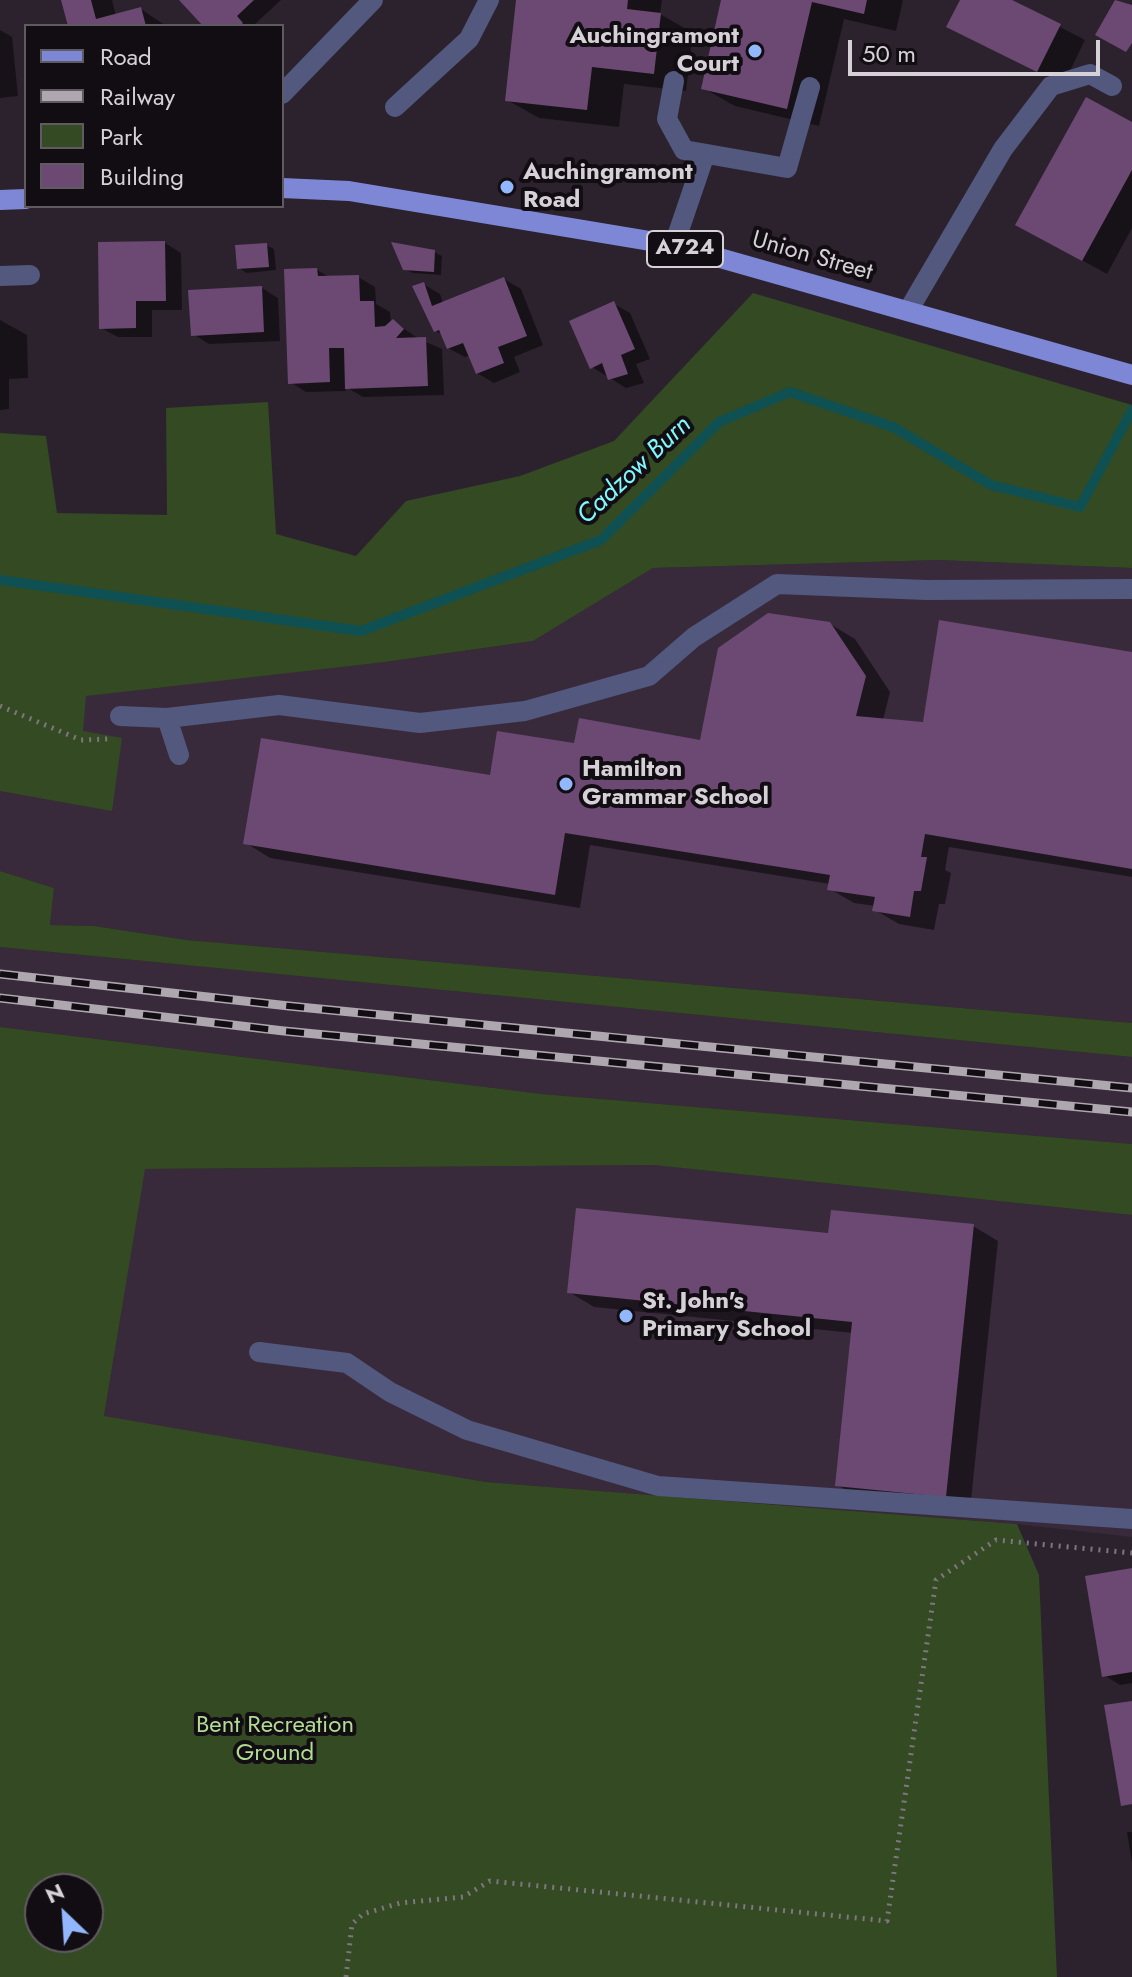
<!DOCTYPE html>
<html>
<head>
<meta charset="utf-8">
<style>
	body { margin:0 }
	#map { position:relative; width:1132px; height:1977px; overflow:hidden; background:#2c222e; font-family:Jost,sans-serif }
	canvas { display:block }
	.legend { position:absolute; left:24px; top:24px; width:260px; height:184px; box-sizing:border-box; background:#120d12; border:2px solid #605b61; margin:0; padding:10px 14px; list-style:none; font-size:24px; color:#d6d0d7 }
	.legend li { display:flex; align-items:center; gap:16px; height:40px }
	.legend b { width:40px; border:2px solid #605b61 }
	.north { position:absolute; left:24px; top:1873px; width:80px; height:80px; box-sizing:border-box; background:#120d12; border:2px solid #605b61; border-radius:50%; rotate:335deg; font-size:22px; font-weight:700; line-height:32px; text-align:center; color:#d6d0d7 }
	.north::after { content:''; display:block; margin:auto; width:28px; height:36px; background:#92b7fd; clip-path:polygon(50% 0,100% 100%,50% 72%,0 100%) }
	.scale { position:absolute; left:848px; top:40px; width:252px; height:36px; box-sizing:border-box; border:4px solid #d6d0d7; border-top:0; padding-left:10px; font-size:24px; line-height:28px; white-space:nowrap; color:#d6d0d7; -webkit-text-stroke:6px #120d12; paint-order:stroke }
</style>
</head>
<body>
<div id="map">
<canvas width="1132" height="1977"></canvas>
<ul class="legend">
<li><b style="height:10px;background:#7d87d6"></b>Road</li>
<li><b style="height:10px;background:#aea7af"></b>Railway</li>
<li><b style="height:22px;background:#334a23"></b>Park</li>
<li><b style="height:22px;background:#6c4973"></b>Building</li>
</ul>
<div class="north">N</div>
<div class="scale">50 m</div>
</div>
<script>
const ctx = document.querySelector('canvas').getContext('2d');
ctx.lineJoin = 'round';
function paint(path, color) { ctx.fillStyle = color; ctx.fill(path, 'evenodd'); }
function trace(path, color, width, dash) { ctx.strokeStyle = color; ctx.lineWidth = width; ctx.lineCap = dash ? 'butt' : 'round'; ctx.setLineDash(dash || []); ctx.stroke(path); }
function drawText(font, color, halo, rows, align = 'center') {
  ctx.font = font + ' Jost,sans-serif'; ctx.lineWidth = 8; ctx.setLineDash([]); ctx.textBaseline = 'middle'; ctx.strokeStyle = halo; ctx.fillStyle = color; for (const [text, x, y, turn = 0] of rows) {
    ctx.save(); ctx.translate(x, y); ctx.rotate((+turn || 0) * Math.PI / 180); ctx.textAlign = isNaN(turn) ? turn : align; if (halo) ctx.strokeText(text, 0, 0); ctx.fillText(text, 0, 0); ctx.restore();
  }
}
const built = new Path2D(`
	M939 560 1132 568V1023L187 940 94 926 50 925 54 888 0 871V671L385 662 533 641 653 568Z
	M0 947 1132 1057V1144L542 1094 0 1027Z
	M653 1165 1132 1215V1537L1017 1524 486 1482 104 1417 144 1169Z`);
const green = new Path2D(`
	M753 293 1132 405V568L939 560 653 568 533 641 385 662 86 696 83 731 122 738 112 811 0 791V433L46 436 57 513 167 515 166 408 268 402 276 534 356 556 406 501 520 476 614 441Z
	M0 871 54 888 50 925 94 926 187 940 1132 1023V1057L0 947Z
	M0 1027 542 1094 1132 1144V1215L653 1165 145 1169 104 1416 486 1482 1017 1524 1039 1575 1057 1977H0ZM40 1889H88V1937H40Z`);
const shadow = new Path2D(`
	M63 0H112L116 16 141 9 166 26H70Z
	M182 0H281L253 26H206Z
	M518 0H662L660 14 693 33 686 91 624 84 619 127 539 118 507 100Z
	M724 0H903L896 31 844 19 819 126 735 106 703 88Z
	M962 0H1008L1085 40 1063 85 949 26Z
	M0 30 12 37 18 96 0 98Z
	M1132 125V228L1107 274 1043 239Z
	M165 243 181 253 182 310H152V337H118L101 328Z
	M266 245 274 249 276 270 247 273 239 268Z
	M434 252 442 256 441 275 413 273 404 269Z
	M317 270 331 278 358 277 375 287 376 304 390 312 391 323 393 321 419 339 442 349 444 395 363 397 346 387V391L306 392 290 382Z
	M504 279 521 289 543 345 514 357 520 372 494 383 477 373 470 355 465 357 448 348 443 335 436 331 423 284 440 294 443 303Z
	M262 288 278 298 280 341 209 344 193 334Z
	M614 304 630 313 650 359 636 364 644 383 626 388 592 367Z
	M0 320 27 335 28 378 9 379V409L0 410Z
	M830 624 855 639 890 692 883 720 924 724 1132 654V877L949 847 945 870 951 873 945 904H939L934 930 899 924 875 910V906L854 903 830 889V884L590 845 580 908 270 858 246 843 491 778 576 745 701 743Z
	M973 1226 998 1241 970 1510 862 1499 837 1485 853 1333 594 1307 569 1292 830 1235Z
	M1132 1570V1683L1120 1685 1104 1675Z
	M1127 1832H1132V1863Z`);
const stream = new Path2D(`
	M0 580 361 631 601 540 719 422 790 392 893 427 991 485 1080 507 1132 410`);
const building = new Path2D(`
	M61 0H91L96 19 141 7 146 26H68Z
	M179 0H254L237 16 243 23 239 26H203Z
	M516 0H628L627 9 661 13 654 74 592 67 587 110 505 101Z
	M721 0H867L864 14 812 2 787 109 701 89Z
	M960 0H1012L1061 24 1037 72 946 27Z
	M1115 0 1132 5V43L1126 52 1095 35Z
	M1086 97 1132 122V170L1082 261 1015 225Z
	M165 241 166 301H136V328L99 329 98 242Z
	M391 242 435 250 434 272 403 270Z
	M267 243 269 267 237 269 235 245Z
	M317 268 318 276 359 275 360 301H374L375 327 385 326 393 319 404 329 396 338 426 337 428 386 345 389 344 348H329L330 382 288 384 284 269Z
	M504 277 527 336 498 347 504 363 476 374 463 343 447 349 439 330 434 332 412 286 424 282 432 306Z
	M262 286 264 332 191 336 188 290Z
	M614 301 635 349 621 355 628 374 608 380 602 363 590 369 569 321Z
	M768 613 830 622 866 676 856 716 923 722 939 620 1132 652V869L925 834 921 857H927L921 891H914L910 917 872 911 875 897 827 890 830 875 565 833 555 895 243 844 261 738 490 775 497 731 574 743 579 718 700 740 718 648Z
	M576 1208 828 1233 831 1210 974 1224 946 1497 835 1486 852 1322 567 1293Z
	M1132 1568V1672L1102 1677 1085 1576Z
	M1132 1701V1804L1121 1806 1104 1705Z`);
const path = new Path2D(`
	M0 706 81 740 108 739
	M346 1977 352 1924 363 1914 400 1903 463 1897 490 1881 887 1921 936 1580 996 1540 1132 1553`);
const service = new Path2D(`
	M395 107 469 39 489 0
	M0 276 30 275
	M908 311 1003 149 1051 86 1090 74 1112 86
	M120 716 167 718 279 705 420 723 525 711 649 676 694 637 777 584 926 590 1132 589
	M167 718 179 755
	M259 1352 347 1363 390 1392 467 1430 658 1486 1132 1519`);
const minor = new Path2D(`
	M674 81 667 119 684 150 787 168 810 87
	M282 94 373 0
	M674 245 705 154`);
const primary = new Path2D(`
	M282 188 349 191 674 245 1132 375
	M0 200 26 199`);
const rail = new Path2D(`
	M0 974 289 1006 1132 1088
	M0 998 284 1031 1132 1112`);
const markers = [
	[755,51,8,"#92b7fd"],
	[507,187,8,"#92b7fd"],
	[566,784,8,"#92b7fd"],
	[626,1316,8,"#92b7fd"]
];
const shields = [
	[685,249,76]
];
const shieldNames = [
	["A724",685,249]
];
const poiNames = [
	["Auchingramont",739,37,"right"],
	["Court",739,65,"right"],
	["Auchingramont",523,173],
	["Road",523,201],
	["Hamilton",582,770],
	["Grammar School",582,798],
	["St. John's",642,1302],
	["Primary School",642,1330]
];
const streetNames = [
	["Union Street",812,257,16]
];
const parkNames = [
	["Bent Recreation",275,1726],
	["Ground",275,1754]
];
const waterNames = [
	["Cadzow Burn",635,471,-43]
];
paint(built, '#382a3b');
paint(green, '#334a23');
paint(shadow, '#0007');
trace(stream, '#0f5153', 10);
paint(building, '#6c4973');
trace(path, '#7e7680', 5, [2, 6]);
trace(service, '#52587e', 20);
trace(minor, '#52587e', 20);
trace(primary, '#7d87d6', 20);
trace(rail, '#aea7af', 9);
trace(rail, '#120d12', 6, [18]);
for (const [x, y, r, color] of markers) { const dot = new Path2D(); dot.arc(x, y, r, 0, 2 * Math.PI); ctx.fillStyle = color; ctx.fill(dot); trace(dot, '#120d12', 3); }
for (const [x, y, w] of shields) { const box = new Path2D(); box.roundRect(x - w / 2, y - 18, w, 36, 6); ctx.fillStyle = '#120d12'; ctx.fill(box); trace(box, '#d6d0d7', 2); }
drawText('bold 22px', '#d6d0d7', null, shieldNames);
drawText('bold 24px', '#d6d0d7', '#120d12', poiNames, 'left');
drawText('24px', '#d6d0d7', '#120d12', streetNames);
drawText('24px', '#b0dc93', '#120d12', parkNames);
drawText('italic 26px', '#81f8fc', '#120d12', waterNames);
</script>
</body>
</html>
